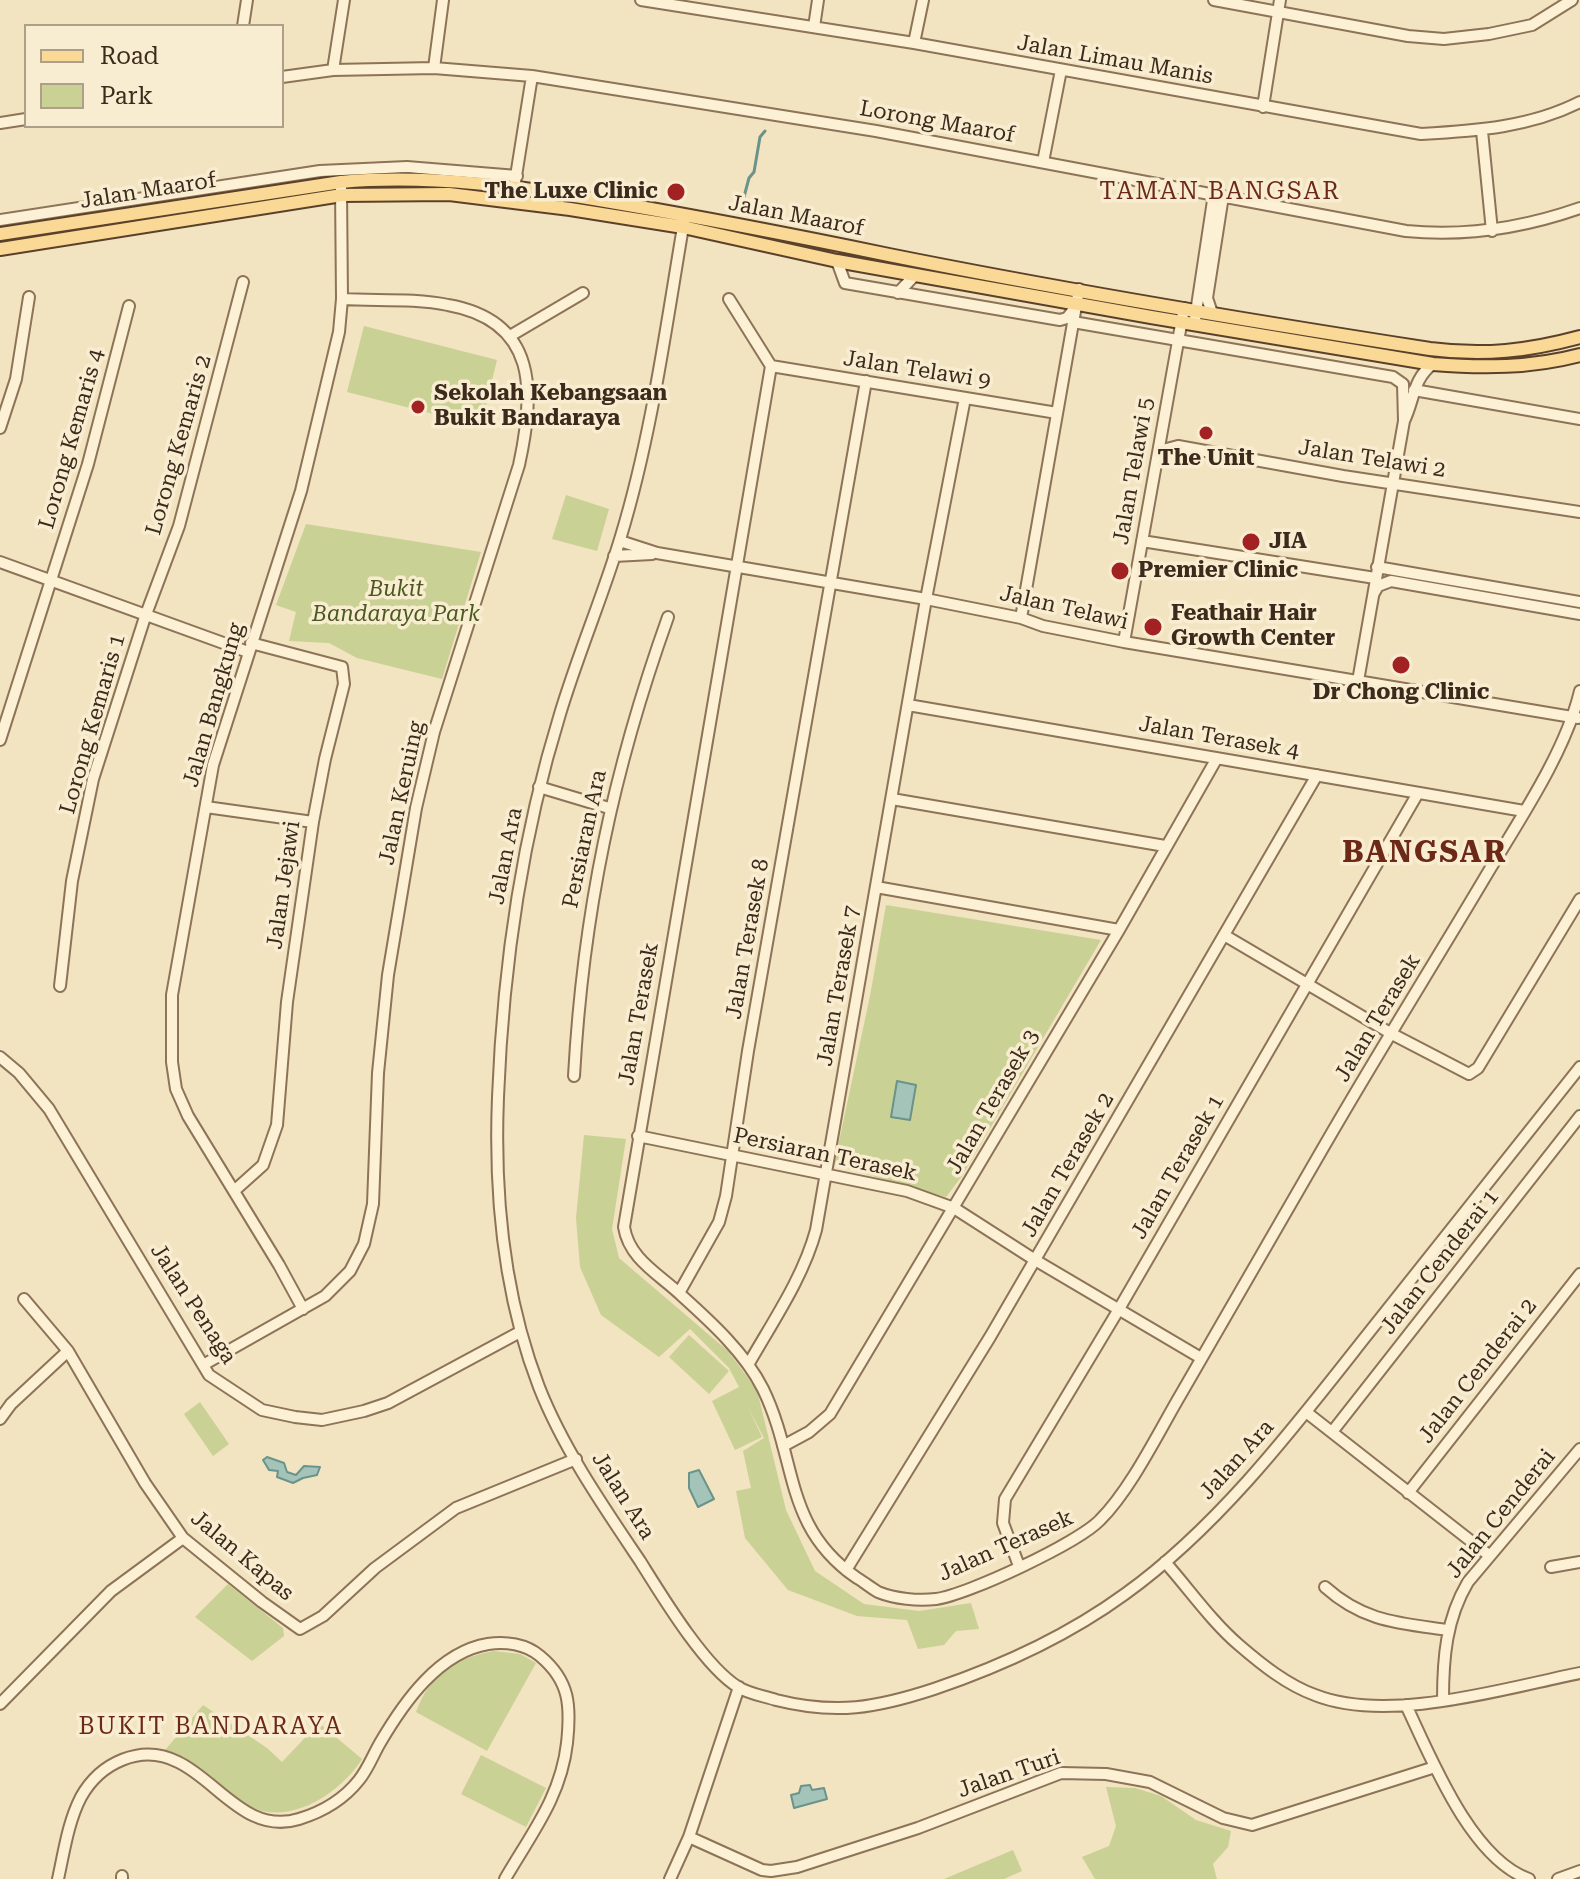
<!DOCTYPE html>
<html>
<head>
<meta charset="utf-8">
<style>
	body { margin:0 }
	#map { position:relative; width:1580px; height:1879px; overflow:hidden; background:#f2e3c1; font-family:"Roboto Serif",serif }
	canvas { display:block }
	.legend { position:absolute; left:24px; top:24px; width:260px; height:104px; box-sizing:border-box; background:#f9edd1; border:2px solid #ad9f89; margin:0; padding:10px 14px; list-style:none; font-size:24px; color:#3c2b1c }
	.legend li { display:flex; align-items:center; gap:16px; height:40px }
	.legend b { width:40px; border:2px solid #ad9f89 }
</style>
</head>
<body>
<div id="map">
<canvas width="1580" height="1879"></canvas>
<ul class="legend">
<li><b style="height:10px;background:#f9d995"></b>Road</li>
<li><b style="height:22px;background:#cad194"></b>Park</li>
</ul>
</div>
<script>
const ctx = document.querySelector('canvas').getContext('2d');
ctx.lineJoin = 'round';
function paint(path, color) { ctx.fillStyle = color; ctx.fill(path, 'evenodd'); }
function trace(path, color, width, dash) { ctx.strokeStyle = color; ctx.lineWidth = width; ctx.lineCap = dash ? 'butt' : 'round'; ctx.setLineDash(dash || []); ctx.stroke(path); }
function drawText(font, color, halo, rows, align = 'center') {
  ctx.font = font + ' "Roboto Serif",serif'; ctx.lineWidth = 7; ctx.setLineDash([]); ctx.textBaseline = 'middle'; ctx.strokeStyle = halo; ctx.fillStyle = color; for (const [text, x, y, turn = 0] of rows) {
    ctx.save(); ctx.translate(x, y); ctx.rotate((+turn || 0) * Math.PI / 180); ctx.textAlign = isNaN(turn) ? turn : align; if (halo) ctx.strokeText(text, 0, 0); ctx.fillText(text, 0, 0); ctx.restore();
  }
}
const green = new Path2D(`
	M364 326 497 360 481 426 347 392Z
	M566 495 609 509 597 551 552 539Z
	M306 524 481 552 442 679 357 658 329 643 289 641 296 612 276 605Z
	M886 905 1101 940 962 1176 946 1197 834 1165 870 996Z
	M584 1135 626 1139 612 1229 619 1258 728 1351 757 1390 786 1510 815 1571 864 1604 919 1611 971 1603 979 1629 956 1631 944 1645 918 1649 907 1620 857 1616 788 1590 745 1538 736 1491 751 1488 743 1451 764 1438 748 1407 762 1437 735 1450 712 1401 739 1387 729 1368 690 1329 659 1357 601 1315 580 1267 576 1218Z
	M689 1335 729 1371 709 1394 669 1357Z
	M200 1402 229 1444 213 1456 184 1414Z
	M228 1584 283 1628 284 1636 252 1661 195 1617Z
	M494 1651 520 1654 536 1663 487 1751 416 1712C430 1674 455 1658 494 1651Z
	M203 1705 267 1748 282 1762 319 1723 362 1759C341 1792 292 1826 251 1807 230 1798 217 1777 197 1766 186 1761 172 1758 161 1755Z
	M481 1755 546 1788 526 1827 461 1794Z
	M1106 1787 1135 1788 1161 1796 1196 1820 1231 1831 1228 1847 1213 1864 1217 1879H1095L1082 1857 1109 1846 1116 1826Z
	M1013 1850 1022 1871 1004 1879H944Z`);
const water = new Path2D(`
	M897 1081 916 1085 910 1120 891 1117Z
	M267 1457 284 1463 287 1472 296 1475 304 1466 320 1467 317 1475 303 1478 293 1483 277 1477 278 1471 269 1470 263 1460Z
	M699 1470 714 1499 698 1507 689 1488V1473Z
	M810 1785 812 1790 824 1788 827 1799 794 1808 791 1795 799 1793 801 1786Z`);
const stream = new Path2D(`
	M740 212 749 178 754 172 760 137 765 131`);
const minor = new Path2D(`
	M641 0 914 43 1421 134C1476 131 1531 127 1580 102
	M1214 0 1408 36 1444 39 1489 34 1532 25 1572 0
	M243 26 247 0
	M814 27 818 0
	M914 43 923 0
	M434 68 443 0
	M333 70 344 0
	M282 77 333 70 434 68 532 76 876 131 1406 231C1466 237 1523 228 1580 208
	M1263 107 1280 0
	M0 123 26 119
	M1482 131 1492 231
	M1043 162 1061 70
	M512 201 532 76
	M0 220 320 171 407 167 517 176
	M684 221C666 326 652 434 621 536 603 596 578 654 560 714 522 837 503 967 498 1097 494 1196 503 1294 539 1387 563 1448 603 1506 640 1561 662 1596 704 1666 738 1687 749 1694 764 1696 776 1700 836 1715 876 1708 934 1689 1002 1666 1066 1637 1125 1594 1217 1528 1293 1429 1363 1340 1435 1249 1508 1158 1580 1067
	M837 261 845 283 1060 320 1067 318 1074 309
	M898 293 915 275
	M729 299 771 366 624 1227C629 1259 659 1274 681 1295 711 1322 745 1353 763 1389 798 1461 783 1527 857 1578 864 1582 871 1588 878 1592 895 1599 918 1601 936 1599 967 1595 1078 1543 1100 1520 1131 1489 1158 1433 1181 1394 1228 1312 1275 1230 1323 1148 1377 1054 1435 962 1490 869 1522 816 1566 750 1580 691
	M1212 313 1207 298 1223 196
	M1195 319 1214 194
	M1073 322 1393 377 1403 384 1404 421
	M510 336 583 293
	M771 366 1057 413
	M1414 390 1580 419
	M0 428 16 379 29 297
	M1159 451 1178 446 1343 476 1580 512
	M620 541 657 553 926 599 1021 618 1043 626 1124 642 1578 718
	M1142 541 1375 578
	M614 556 652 554
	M0 562 248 652
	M1377 567 1580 602
	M1374 593 1378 586 1391 581 1580 614
	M1021 618 1079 289
	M1124 642 1184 308
	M1358 681 1404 421C1414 401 1413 378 1433 364
	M908 705 1524 811
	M0 740 88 464 129 306
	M539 787 609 808
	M892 799 1165 846
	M206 807 313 822
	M876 887 1119 930
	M1224 935 1392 1034 1469 1074 1478 1068 1580 899
	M60 986 72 881 93 779 145 617 179 526 243 282
	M0 1057 19 1073 49 1109 209 1375 262 1410 295 1417 322 1420 364 1411 388 1403 520 1332
	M574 1076C583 913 613 771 668 617
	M638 1136 907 1191 954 1208 1035 1260 1201 1358
	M234 1191 263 1165 277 1125 287 1002 313 822 325 759 344 684 342 667 251 643
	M679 1293 719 1222 726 1196 748 1051 866 381
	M24 1299 68 1351 145 1483 183 1538 262 1602 300 1629 323 1616 375 1568 456 1508 576 1459
	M303 1309 279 1265 188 1116 176 1089 172 1062V995L213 765 301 491 339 332 342 299 341 188
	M203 1365 325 1296 350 1271 364 1244 373 1204 378 1073 388 975 416 808 434 732 519 465C535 392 538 321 448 305 414 298 377 301 342 299
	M748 1365C773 1321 803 1278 816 1230L926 599 965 398
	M1306 1412 1490 1556
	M0 1419 11 1404 68 1351
	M1332 1432 1580 1116
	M783 1446 809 1432 830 1414 1119 930 1217 758
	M1408 1493 1580 1274
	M1165 1562C1189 1589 1212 1622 1239 1645 1261 1664 1287 1685 1315 1695 1388 1724 1505 1688 1580 1673
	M1019 1566 1003 1523 1005 1499 1119 1309 1418 793
	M1551 1567 1580 1562
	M846 1570 990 1337 1317 775
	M1325 1587C1364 1622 1399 1623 1448 1630
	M1443 1700C1443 1658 1446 1619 1468 1582L1580 1449
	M0 1704 111 1591 183 1538
	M1406 1705C1431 1758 1471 1859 1529 1879
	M689 1837 762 1870 771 1871 797 1867 918 1828 1061 1773 1106 1774 1150 1782 1223 1818 1252 1825 1435 1767
	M58 1879C64 1852 68 1822 81 1797 100 1763 141 1743 178 1762 218 1781 247 1835 299 1819 322 1812 344 1799 359 1780 368 1769 373 1755 380 1743 404 1702 439 1652 488 1644 505 1641 526 1644 540 1656 570 1681 571 1706 567 1743 561 1797 531 1834 505 1879
	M122 1879V1876
	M670 1879 689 1837 739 1687
	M1558 1879 1580 1871`);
const major = new Path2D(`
	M0 234 341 182C431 174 521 187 611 202 704 218 797 236 889 255 1068 291 1250 321 1430 349 1484 356 1528 351 1580 337
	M0 249 342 195 449 194 570 209 683 227 837 261 1151 317 1433 364C1482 368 1531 368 1580 355`);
const markers = [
	[676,192,10,"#a22123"],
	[418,407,8,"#a22123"],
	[1206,433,8,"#a22123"],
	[1251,542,10,"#a22123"],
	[1120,571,10,"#a22123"],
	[1153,627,10,"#a22123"],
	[1401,665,10,"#a22123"]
];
const streetNames = [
	["Jalan Limau Manis",1115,60,10],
	["Lorong Maarof",937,122,10],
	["Jalan Maarof",148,191,-9],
	["Jalan Maarof",796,216,11],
	["Jalan Telawi 9",917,370,9],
	["Lorong Kemaris 4",72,439,-74],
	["Lorong Kemaris 2",179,445,-74],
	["Jalan Telawi 2",1372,459,9],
	["Jalan Telawi 5",1134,471,-80],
	["Jalan Telawi",1064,608,13],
	["Jalan Bangkung",214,705,-74],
	["Lorong Kemaris 1",93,724,-74],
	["Jalan Terasek 4",1219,738,10],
	["Jalan Keruing",402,793,-78],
	["Persiaran Ara",585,839,-78],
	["Jalan Ara",506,856,-79],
	["Jalan Jejawi",284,885,-82],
	["Jalan Terasek 8",748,939,-80],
	["Jalan Terasek 7",839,986,-80],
	["Jalan Terasek",639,1014,-80],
	["Jalan Terasek",1378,1018,-59],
	["Jalan Terasek 3",993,1102,-60],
	["Persiaran Terasek",825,1155,12],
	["Jalan Terasek 2",1068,1165,-60],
	["Jalan Terasek 1",1178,1167,-60],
	["Jalan Cenderai 1",1440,1262,-52],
	["Jalan Penaga",193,1304,57],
	["Jalan Cenderai 2",1478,1371,-52],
	["Jalan Ara",1237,1460,-48],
	["Jalan Ara",623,1496,58],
	["Jalan Cenderai",1501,1514,-51],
	["Jalan Terasek",1006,1546,-24],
	["Jalan Kapas",242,1556,40],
	["Jalan Turi",1009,1774,-19]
];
const poiNames = [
	["The Luxe Clinic",658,192,"right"],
	["Sekolah Kebangsaan",434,394],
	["Bukit Bandaraya",434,419],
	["The Unit",1206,459,"center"],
	["JIA",1269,542],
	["Premier Clinic",1138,571],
	["Feathair Hair",1171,614],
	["Growth Center",1171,639],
	["Dr Chong Clinic",1401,693,"center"]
];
const parkNames = [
	["Bukit",396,590],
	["Bandaraya Park",396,615]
];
const neighbourhoodNames = [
	["TAMAN BANGSAR",1220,192],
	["BUKIT BANDARAYA",211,1727]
];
const districtNames = [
	["BANGSAR",1425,853]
];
paint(green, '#cad194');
paint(water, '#a4c4ba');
trace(water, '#6a9389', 2);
trace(stream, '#6a9389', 3);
trace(minor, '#8d7357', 14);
trace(major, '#5b412b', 16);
trace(minor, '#fcf0d5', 10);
trace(major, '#f9d995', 12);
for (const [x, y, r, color] of markers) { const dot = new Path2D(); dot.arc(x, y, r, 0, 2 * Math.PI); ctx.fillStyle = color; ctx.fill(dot); trace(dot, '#f9edd1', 3); }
drawText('22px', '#3c2b1c', '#f9edd1', streetNames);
drawText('bold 22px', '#3c2b1c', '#f9edd1', poiNames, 'left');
drawText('italic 22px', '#4c5a21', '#f9edd1', parkNames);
ctx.letterSpacing = '2px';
drawText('24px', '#6d2918', '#f9edd1', neighbourhoodNames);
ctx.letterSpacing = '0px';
ctx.letterSpacing = '2px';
drawText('bold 30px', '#6d2918', '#f9edd1', districtNames);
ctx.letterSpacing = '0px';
</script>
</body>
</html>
